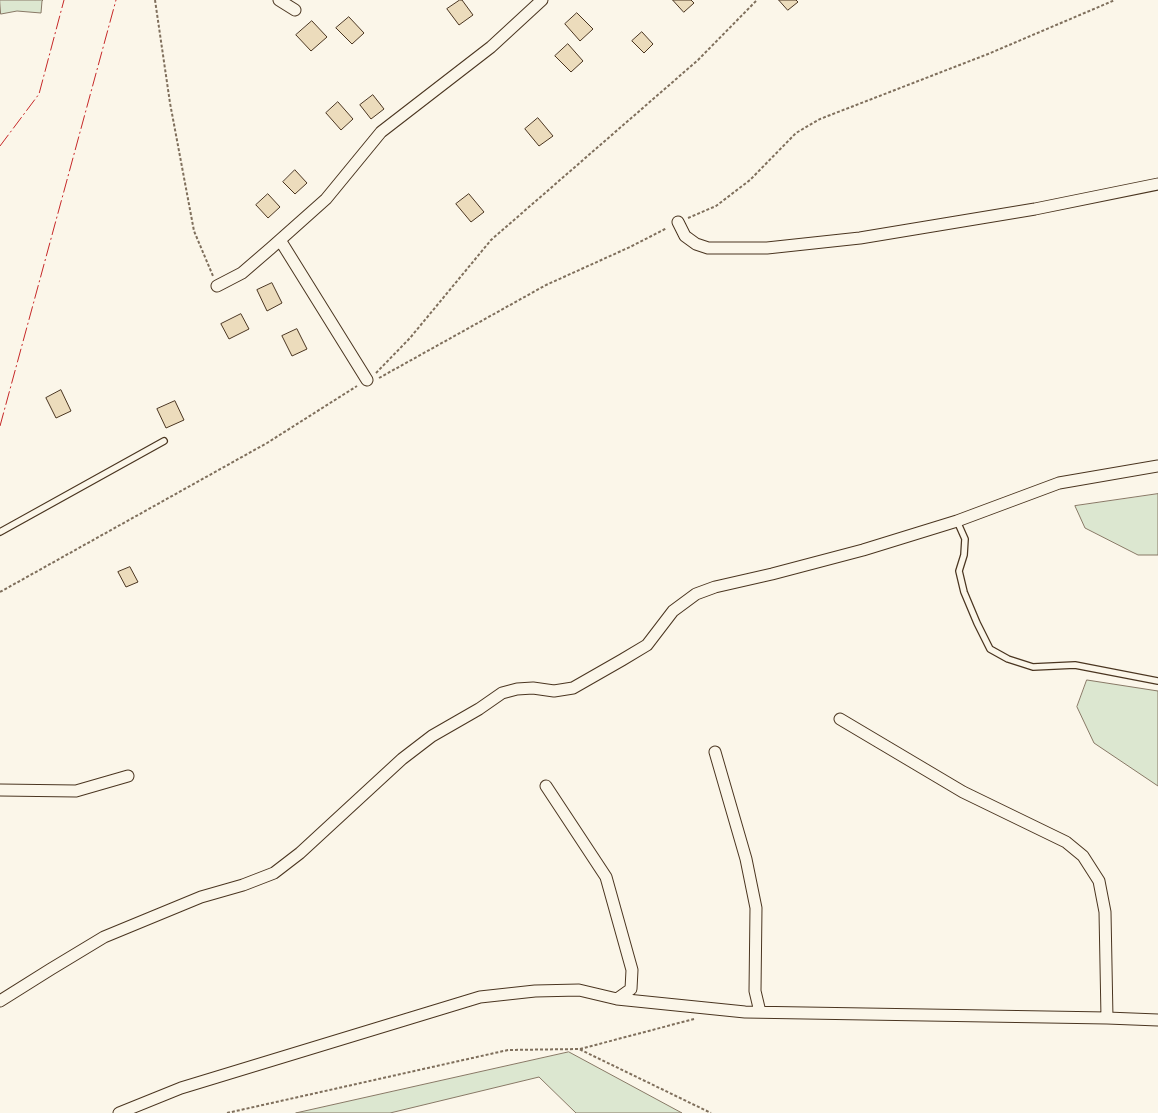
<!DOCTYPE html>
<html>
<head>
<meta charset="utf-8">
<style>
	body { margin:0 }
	canvas { display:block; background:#fbf6e9 }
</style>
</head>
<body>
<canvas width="1158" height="1113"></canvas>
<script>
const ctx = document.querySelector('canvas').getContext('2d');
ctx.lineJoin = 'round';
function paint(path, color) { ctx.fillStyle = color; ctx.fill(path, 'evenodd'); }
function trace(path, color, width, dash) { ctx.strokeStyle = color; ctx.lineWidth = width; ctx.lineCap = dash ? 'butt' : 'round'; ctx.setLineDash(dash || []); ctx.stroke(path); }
const green = new Path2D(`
	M0 0H43L42 1 41 13 17 11 1 14Z
	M1158 494V555H1138L1085 528 1075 506Z
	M1087 680 1158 691V786L1094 743 1077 707Z
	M569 1052 682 1113H576L539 1077 390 1113H296Z`);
const building = new Path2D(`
	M460 0H462L473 15 459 25 447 9Z
	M673 0H691L694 3 684 12Z
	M779 0H796L798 2 788 10Z
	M577 13 593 29 580 41 565 24Z
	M349 17 364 33 352 44 336 28Z
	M312 21 327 37 311 51 296 35Z
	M642 32 653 44 644 53 632 41Z
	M568 44 583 61 571 72 555 56Z
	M373 95 384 109 371 119 360 105Z
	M338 102 353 119 341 130 326 113Z
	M538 118 553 136 539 146 525 129Z
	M295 170 307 183 295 194 283 182Z
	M268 194 280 207 268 218 256 205Z
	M469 194 484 212 471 222 456 204Z
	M272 283 282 303 267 311 257 290Z
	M241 314 249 329 229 339 221 324Z
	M297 329 307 349 292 356 282 336Z
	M61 390 71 411 56 418 46 398Z
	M175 401 184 420 166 428 157 409Z
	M130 567 138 582 126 587 118 572Z`);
const path = new Path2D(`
	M155 0 170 103 194 231 213 276
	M688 218 716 206 750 180 796 133 820 119 988 54 1115 0
	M376 373 410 338 491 240 698 60 757 0
	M379 378 546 285 630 247 667 228
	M0 592 267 443 357 386
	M580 1049 694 1019
	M227 1113 508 1050 579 1049 711 1113`);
const lane = new Path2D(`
	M957 521 965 539 964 555 959 571 964 592 977 623 990 649 1008 659 1033 667 1075 665 1158 681
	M0 532 164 441`);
const street = new Path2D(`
	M279 0 295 10
	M678 222 685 236 696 244 708 248H767L860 238 1035 209 1158 184
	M280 240 367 380
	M217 286 242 273 271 248 326 199 381 132 491 47 542 0
	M840 719 963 792 1066 842 1083 856 1099 881 1105 912 1107 1018
	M715 752 746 859 756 908 755 991 760 1012
	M546 786 606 877 632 970 631 989 617 999
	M0 790 76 791 128 776
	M0 1001 51 969 104 937 201 897 243 885 274 873 300 853 402 759 432 736 479 709 502 693 517 689 533 688 554 691 573 688 622 660 647 645 673 611 696 594 715 587 772 574 863 550 957 521 1059 483 1158 466
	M119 1113 181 1088 480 997 535 991 579 990 617 999 745 1012 1107 1018 1158 1020`);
const power = new Path2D(`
	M0 146 39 94 64 0
	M0 426 116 0`);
paint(green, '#dce7d0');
trace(green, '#887966', 1);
paint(building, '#ecdcbc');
trace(building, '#4a3520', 1);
trace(lane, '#4a3520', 8);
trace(street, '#4a3520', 13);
trace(path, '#7f6f5c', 2, [3, 2]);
trace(lane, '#fbf6e9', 5.5);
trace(street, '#fbf6e9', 11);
trace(power, '#c62828', 1, [14, 3, 2, 3]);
</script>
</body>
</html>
